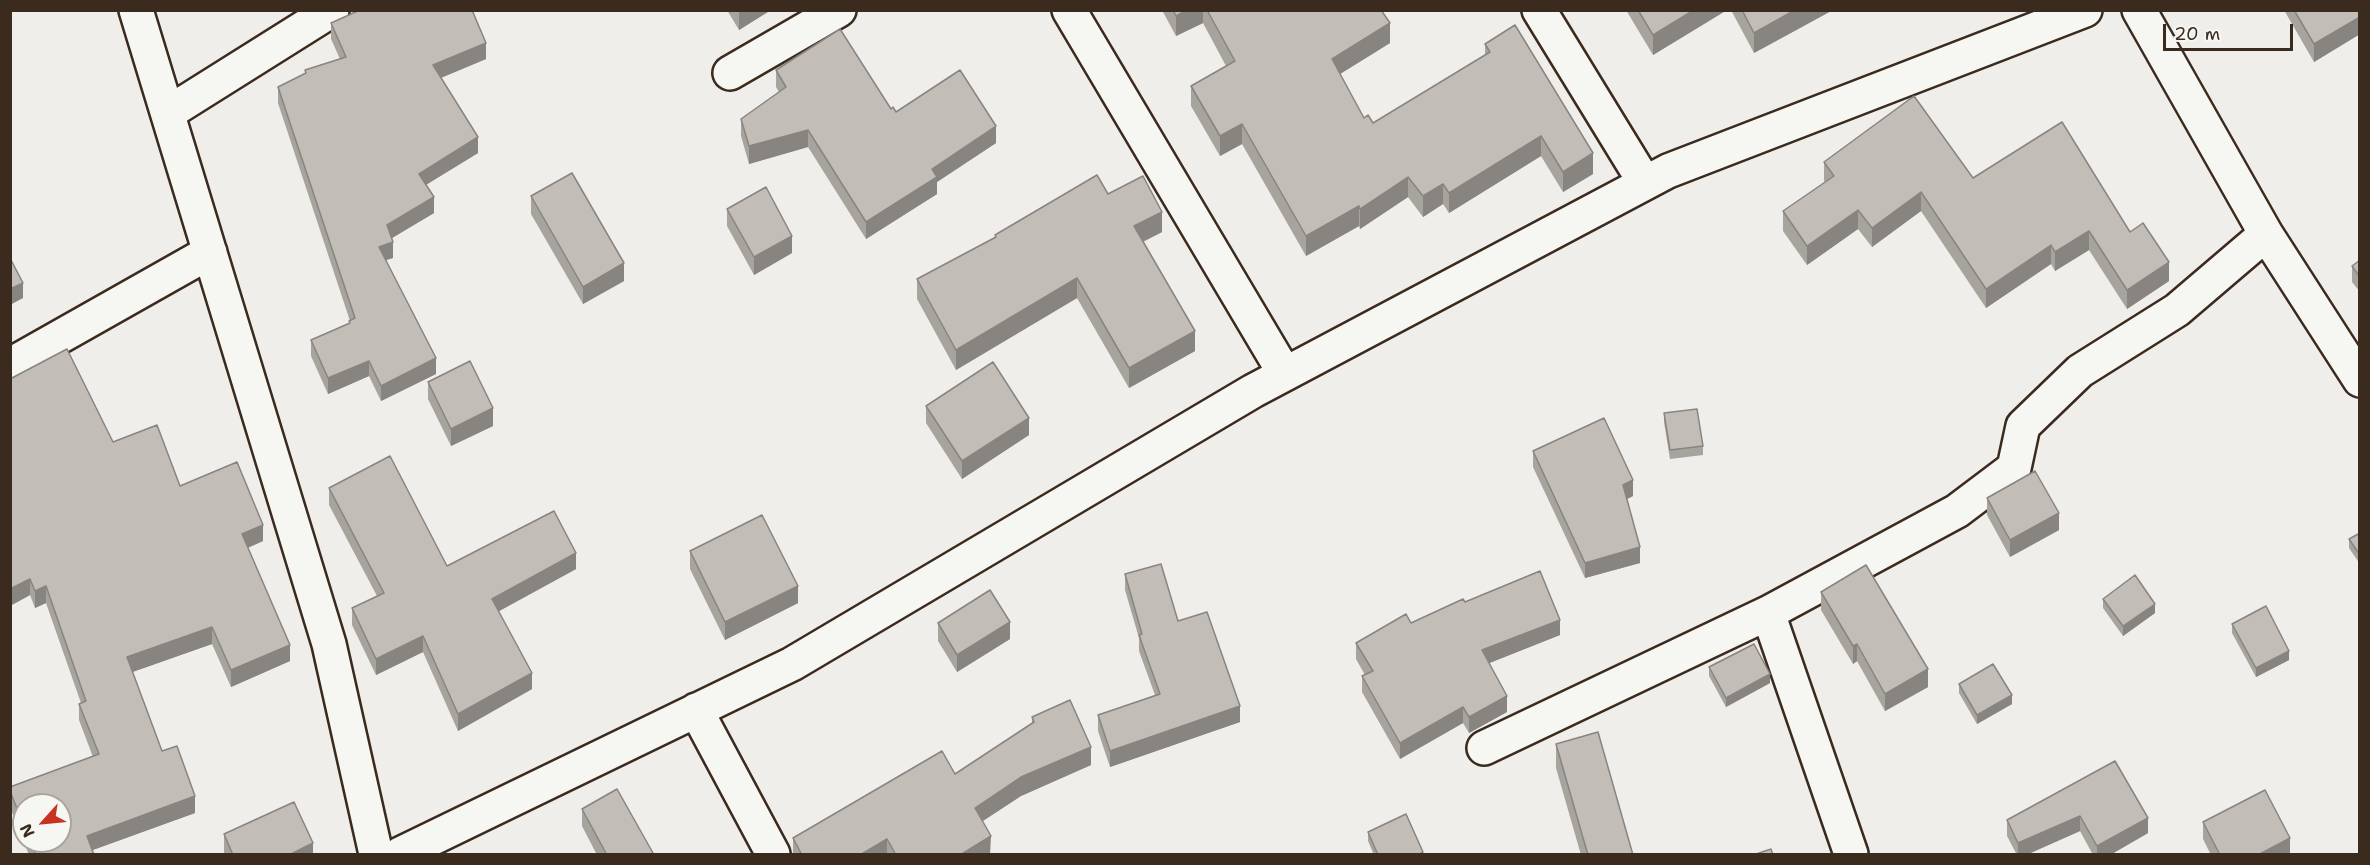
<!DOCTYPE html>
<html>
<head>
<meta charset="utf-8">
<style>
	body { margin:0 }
	#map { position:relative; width:2370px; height:865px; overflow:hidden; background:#efeeea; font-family:"Shantell Sans",sans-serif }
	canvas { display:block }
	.frame { position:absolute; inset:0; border:12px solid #3b2a1e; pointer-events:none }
	.north { position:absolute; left:12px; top:793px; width:60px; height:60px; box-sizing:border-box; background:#f6f6f2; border:2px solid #aba49d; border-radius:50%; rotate:243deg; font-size:16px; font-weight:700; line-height:24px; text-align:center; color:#3b2a1e }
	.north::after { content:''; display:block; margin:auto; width:21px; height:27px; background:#c8321e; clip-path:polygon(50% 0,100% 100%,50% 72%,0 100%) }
	.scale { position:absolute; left:2163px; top:24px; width:130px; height:27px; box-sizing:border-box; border:3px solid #3b2a1e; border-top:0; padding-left:8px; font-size:18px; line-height:21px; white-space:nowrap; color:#3b2a1e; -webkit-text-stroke:4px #f6f6f2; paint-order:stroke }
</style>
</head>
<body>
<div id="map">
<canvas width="2370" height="865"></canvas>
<div class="frame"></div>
<div class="north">N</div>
<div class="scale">20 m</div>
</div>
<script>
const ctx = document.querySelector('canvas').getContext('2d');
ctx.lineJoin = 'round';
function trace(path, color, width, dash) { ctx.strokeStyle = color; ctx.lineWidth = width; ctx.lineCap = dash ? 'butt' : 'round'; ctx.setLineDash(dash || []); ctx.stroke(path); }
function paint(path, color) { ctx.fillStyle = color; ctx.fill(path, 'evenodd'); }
const street = new Path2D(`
	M136 10 329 644 376 854
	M1069 10 1285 374
	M1539 10 1645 183
	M2139 10 2266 234 2360 380
	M730 73 839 10
	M168 113 332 10
	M10 365 210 252
	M1768 613 1957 511 2014 468 2023 426 2080 371 2177 310 2266 234
	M696 710 773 854
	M1484 748 1768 613 1851 854
	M400 854 792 664 1253 391 1668 171 2085 10`);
const wall = new Path2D(`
	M727 10H771L739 30Z
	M1162 10H1381L1390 43 1340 74 1364 118 1373 123 1485 56V44L1593 174 1563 192 1541 156 1449 213 1443 204 1423 217 1408 197 1360 229 1359 226 1306 256 1242 144 1220 156 1191 106V86L1226 66 1203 23 1176 36Z
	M1626 10H1727L1653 55Z
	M1731 10H1833L1754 53Z
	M2284 10H2360V34L2314 62Z
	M331 23 486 59 441 78 478 153 426 185 434 213 392 238 393 258 386 260 436 374 381 401 369 376 328 394 311 356V340L349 323 350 321 278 103V87L305 73V70L340 59 331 39Z
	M776 70 891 109 896 112 996 143 937 182V194L866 239 808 147 749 164 741 136V119L779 92 776 87Z
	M1824 162 1973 178 2130 232 2169 281 2127 309 2089 250 2055 271 2051 264 1986 308 1921 211 1872 247 1858 229 1807 265 1783 231V211L1825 182 1824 181Z
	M1108 194 1162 232 1143 242 1195 351 1129 388 1077 298 956 370 917 299V279L995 237V235Z
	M531 196 624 281 583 304 531 214Z
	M727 209 792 253 754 275 727 226Z
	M2360 260V292L2352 282V266Z
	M428 382 493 426 451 446 428 399Z
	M926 406 1029 435 962 479 926 423Z
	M1664 413 1703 446V455L1670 459 1664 422Z
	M113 442 263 541 248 548 290 661 231 687 212 644 132 672 162 751 195 813 93 850 94 855H29L10 807V787L93 757 79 720V704L81 703 46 603 35 608 30 595 10 606ZM24 805 60 841H24Z
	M1533 451 1633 496 1627 499 1640 563 1585 578 1533 467Z
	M329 488 447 566 576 569 499 611 532 689 458 731 423 652 376 675 352 625V608L377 596 329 505Z
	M1987 498 2059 530 2010 557 1987 515Z
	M2360 533V564L2349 548V539Z
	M690 551 798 603 725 640 690 569Z
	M1125 574 1178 621 1240 722 1110 767 1098 731V715L1155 695 1139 651V638L1125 590Z
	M1821 592 1928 687 1885 711 1857 661 1853 664 1821 610Z
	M2103 599 2155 613 2123 636 2103 608Z
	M1465 602 1560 635 1489 663 1507 712 1469 733 1463 723 1400 759 1362 692V676L1365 675 1356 659V643L1411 623Z
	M938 623 1010 639 957 672 938 641Z
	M2232 624 2289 660 2256 677 2232 633Z
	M1709 667 1770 683 1726 707 1709 676Z
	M1959 684 2012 704 1977 724 1959 693Z
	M1032 717 1091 765 1021 796 983 821 990 855H793V838L955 774 1032 723Z
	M1556 744 1633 855H1581L1556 768Z
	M2115 761 2148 833 2110 855H2093L2080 831 2026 855H2017L2007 836V820Z
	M582 809 653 855H597L582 826Z
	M2203 822 2290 855H2211L2203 839Z
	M1368 832 1423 855H1374L1368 841Z
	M224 834 313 855H225L224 852Z`);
const shadedWall = new Path2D(`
	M739 10H771L739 30Z
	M1187 10H1203V23L1176 36V16Z
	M1694 10H1727L1653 55V35Z
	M1795 10H1833L1754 53V33Z
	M2360 17V34L2314 62V44Z
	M1390 23V43L1332 79V59Z
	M486 43V59L433 81V65Z
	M1242 124V144L1220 156V136Z
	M996 126V143L937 182V194L866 239V222L932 169Z
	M808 130V147L749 164V146Z
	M1541 136V156L1449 213V193Z
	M478 137V153L419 189V174Z
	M1593 153V174L1563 192V172Z
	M1408 177V197L1360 229V209Z
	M1443 184V204L1423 217V196Z
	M1921 192V211L1872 247V228Z
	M434 197V213L387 241V225Z
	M1359 206V226L1306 256V236Z
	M1858 210V229L1807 265V246Z
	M1162 212V232L1134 246V226Z
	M2089 231V250L2055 271V252Z
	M792 236V253L754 275V257Z
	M393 242V258L379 262V247Z
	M2051 245V264L1986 308V289Z
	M2169 262V281L2127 309V290Z
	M624 263V281L583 304V287Z
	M1077 278V298L956 370V350Z
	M23 283V298L10 305V289Z
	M1195 331V351L1129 388V368Z
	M436 358V374L381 401V386Z
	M369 361V376L328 394V378Z
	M493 408V426L451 446V429Z
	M1029 418V435L962 479V461Z
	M1633 480V496L1623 501V485Z
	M2059 513V530L2010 557V540Z
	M263 525V541L242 550V534Z
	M1640 547V563L1585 578V563Z
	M576 553V569L492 615V599Z
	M30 579V595L10 606V589Z
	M46 586V603L35 608V591Z
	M798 586V603L725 640V622Z
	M2155 604V613L2123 636V626Z
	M1560 620V635L1482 666V650Z
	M1010 622V639L957 672V655Z
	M212 627V644L127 674V657Z
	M423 636V652L376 675V659Z
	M1857 644V661L1853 664V646Z
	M290 645V661L231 687V670Z
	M2289 651V660L2256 677V668Z
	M1928 669V687L1885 711V694Z
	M532 673V689L458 731V714Z
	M1770 674V683L1726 707V698Z
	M2012 695V704L1977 724V715Z
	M1507 696V712L1469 733V717Z
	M1240 706V722L1110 767V751Z
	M1463 707V723L1400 759V743Z
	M1091 747V765L1021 796 975 826V808L1021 777Z
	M195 796V813L87 852V836Z
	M2080 816V831L2026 855H2018V843Z
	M2148 818V833L2110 855H2097V846Z
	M991 836 990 855H960Z
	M2290 838V855H2258Z
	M887 839V855H860Z
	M313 843V855H289Z`);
const building = new Path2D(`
	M360 10H472L486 43 433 65 478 137 419 174 434 197 387 225 393 242 379 247 436 358 381 386 369 361 328 378 311 340 350 323 349 321 355 318 278 87 306 73 305 70 346 57 331 23Z
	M1173 10H1187L1176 16Z
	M1207 10H1381L1390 23 1332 59 1364 118 1368 115 1373 123 1490 52 1485 44 1515 25 1593 153 1563 172 1541 136 1449 193 1443 184 1423 196 1408 177 1360 209 1359 206 1306 236 1242 124 1220 136 1191 86 1235 61Z
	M1638 10H1694L1653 35Z
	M1742 10H1795L1754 33Z
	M2294 10H2360V17L2314 44Z
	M840 29 891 109 893 107 896 112 960 70 996 126 932 169 937 177 866 222 808 130 749 146 741 119 786 87 776 70Z
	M1914 96 1973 178 2062 122 2130 232 2143 223 2169 262 2127 290 2089 231 2055 252 2051 245 1986 289 1921 192 1872 228 1858 210 1807 246 1783 211 1834 176 1824 162Z
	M572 173 624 263 583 287 531 196Z
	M1097 175 1108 194 1143 176 1162 212 1134 226 1195 331 1129 368 1077 278 956 350 917 279 996 237 995 235Z
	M766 187 792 236 754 257 727 209Z
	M10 258 23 283 10 289Z
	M2360 260V277L2352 266Z
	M67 349 113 442 157 425 180 486 237 462 263 525 242 534 290 645 231 670 212 627 127 657 162 751 177 746 195 796 87 836 94 855H31L35 853 30 841H60V805H24V826L10 791V787L99 754 79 704 86 701 46 586 35 591 30 579 10 589V379Z
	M470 361 493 408 451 429 428 382Z
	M993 362 1029 418 962 461 926 406Z
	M1697 409 1703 446 1670 450 1664 413Z
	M1604 418 1633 480 1623 485 1640 547 1585 563 1533 451Z
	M390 456 447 566 554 511 576 553 492 599 532 673 458 714 423 636 376 659 352 608 384 593 329 488Z
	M2035 471 2059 513 2010 540 1987 498Z
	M762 515 798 586 725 622 690 551Z
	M2360 533V555L2349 539Z
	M1161 564 1178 621 1207 612 1240 706 1110 751 1098 715 1160 694 1139 635 1142 634 1125 574Z
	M1866 565 1928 669 1885 694 1857 644 1853 646 1821 592Z
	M1540 571 1560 620 1482 650 1507 696 1469 717 1463 707 1400 743 1362 676 1373 671 1356 643 1406 614 1411 623 1463 599 1465 602Z
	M2135 575 2155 604 2123 626 2103 599Z
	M990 590 1010 622 957 655 938 623Z
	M2266 606 2289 651 2256 668 2232 624Z
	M1754 644 1770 674 1726 698 1709 667Z
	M1993 664 2012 695 1977 715 1959 684Z
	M1070 700 1091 747 1021 777 975 808 991 836 960 855H896L887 839 860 855H802L793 838 942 751 955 774 1034 722 1032 717Z
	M1598 732 1633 855H1588L1556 744Z
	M2115 761 2148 818 2097 846 2080 816 2018 843 2007 820Z
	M617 789 653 853 649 855H607L582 809Z
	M2265 790 2290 838 2258 855H2220L2203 822Z
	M294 802 313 843 289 855H233L224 834Z
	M1406 814 1423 852 1418 855H1378L1368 832Z
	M1771 849 1773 855H1753Z`);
trace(street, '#3b2a1e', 38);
trace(street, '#f6f6f2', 33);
paint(wall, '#a7a39d');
paint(shadedWall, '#888480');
paint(building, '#c2bdb7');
trace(building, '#888480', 1.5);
</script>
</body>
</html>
